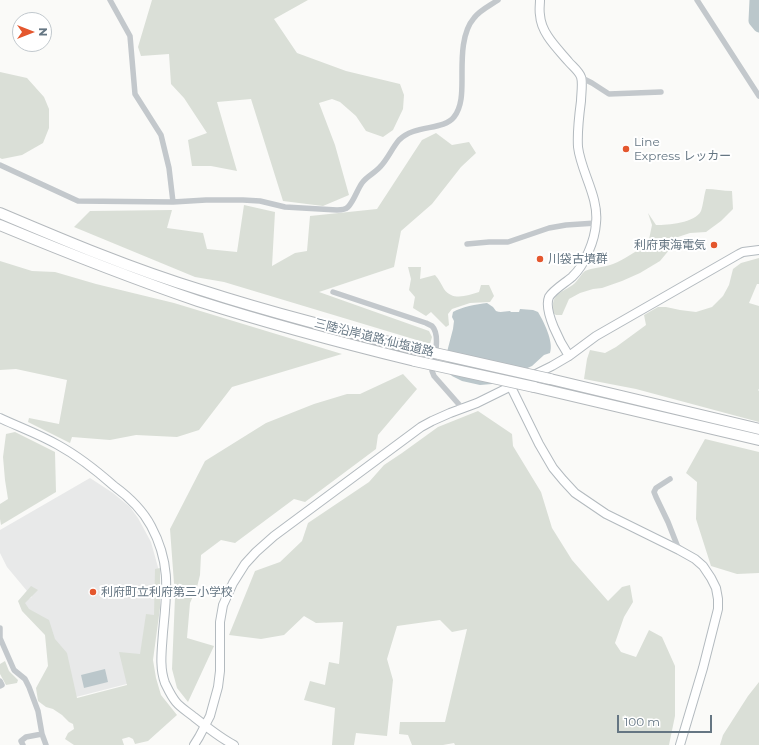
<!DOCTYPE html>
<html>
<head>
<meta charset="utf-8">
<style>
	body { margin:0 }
	#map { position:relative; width:759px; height:745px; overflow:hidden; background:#fafaf8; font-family:Montserrat,sans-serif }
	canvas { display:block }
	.north { position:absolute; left:12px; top:12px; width:40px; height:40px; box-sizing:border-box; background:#fff; border:1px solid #c1c8cd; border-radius:50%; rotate:90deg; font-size:11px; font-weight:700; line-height:16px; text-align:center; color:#657683 }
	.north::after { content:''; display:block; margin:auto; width:14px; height:18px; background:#e4572e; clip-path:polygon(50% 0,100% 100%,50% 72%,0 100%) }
	.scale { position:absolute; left:617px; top:715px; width:95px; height:18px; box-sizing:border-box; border:2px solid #657683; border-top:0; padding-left:5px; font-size:12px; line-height:14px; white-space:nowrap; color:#657683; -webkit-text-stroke:3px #fff; paint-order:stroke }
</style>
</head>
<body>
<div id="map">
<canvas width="759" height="745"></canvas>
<div class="north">N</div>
<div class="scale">100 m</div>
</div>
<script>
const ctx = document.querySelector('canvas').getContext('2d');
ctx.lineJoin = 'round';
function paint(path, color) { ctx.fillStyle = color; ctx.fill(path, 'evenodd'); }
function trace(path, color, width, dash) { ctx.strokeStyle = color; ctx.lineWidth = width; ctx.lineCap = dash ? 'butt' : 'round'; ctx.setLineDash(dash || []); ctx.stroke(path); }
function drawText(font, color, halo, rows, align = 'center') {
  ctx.font = font + ' Montserrat,"Noto Sans JP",sans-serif'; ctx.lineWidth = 4; ctx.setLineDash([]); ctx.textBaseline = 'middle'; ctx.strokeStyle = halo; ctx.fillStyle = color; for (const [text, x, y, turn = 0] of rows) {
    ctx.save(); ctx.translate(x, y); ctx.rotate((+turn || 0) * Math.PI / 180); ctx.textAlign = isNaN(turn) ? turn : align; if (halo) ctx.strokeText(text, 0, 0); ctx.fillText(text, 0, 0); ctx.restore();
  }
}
const built = new Path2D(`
	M90 478 113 493 130 507 138 518 151 542 159 571 152 660 154 677 76 697 65 654 22 602 32 597 7 567 0 553V530Z`);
const green = new Path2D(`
	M152 0H308L274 19 297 53 346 71 400 84 404 95 403 109 393 130 383 137 366 131 356 116 340 102 332 99 319 103 335 145 349 195 323 206 283 201 251 99 217 102 237 171 211 166H192L188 140 207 133 184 98 171 84 169 54 141 56 138 47Z
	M0 72 27 78 44 97 49 109V128L43 143 22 155 2 159 0 158Z
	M436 133 452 145 469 142 476 153 461 167 432 204 401 231 394 267 319 292 429 331 432 337 430 344 224 282 195 277 74 227 90 211 172 210 167 228 203 233 207 249 237 252 244 205 275 212 272 266 295 253 307 251 310 216 377 209 422 140Z
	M706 189C715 189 723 191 732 191L733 209 721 221 706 232 690 233 675 238 670 249 660 261 640 273 622 281 602 288 593 289 580 293 569 299 562 315H556L553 313C551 291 562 294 575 283 579 279 581 274 585 271 591 268 606 267 613 264 624 260 637 250 648 244L652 225 648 213 656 225C668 225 695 223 701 211 703 206 704 195 706 189Z
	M759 258V284H757L749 303 759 306V389L758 390 759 391V422L636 389 584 379 587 359 590 350 605 353 616 347 646 325 644 315 658 307H666L680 310 696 312 712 307 723 296 729 285 733 269 741 263Z
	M0 261 32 271 55 272 96 284 174 303 342 354 232 387 199 430 177 437 136 435 110 440 72 437 70 443 28 422 29 418 59 424 67 380 16 369 0 370Z
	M408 267H421L420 279 435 275C439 279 441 284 444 289 452 301 467 296 479 292L481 285H489L494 296 490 302 470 303 452 309 448 314 449 325 446 327 431 312 426 316 413 308 415 297 409 290 411 279Z
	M403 374 417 389 378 435 376 449 305 502 294 499 235 543 221 540 201 555 200 575 197 587 190 603 187 638 214 646 188 702 177 688 172 669 175 597 170 529 205 461 266 423 314 404 347 394H360Z
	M478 411 512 434 513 446 541 492 552 528 572 560 608 601 622 587 630 585 633 602 624 617 615 643 621 652 636 657 649 630 662 637 675 666V716L669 745H455L454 743 443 745H412L408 735 399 734 400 722H445L467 629 452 632 440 620 397 626 387 659 393 680 387 736 356 733 354 745H332L335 708 304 700 310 681 325 685 329 662 339 664 343 622 316 623 304 616 284 635 261 639 229 635 255 571 280 562 302 541 308 523 369 482 384 465 402 453 438 427Z
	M15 432 55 452 56 492 1 525 0 519V504L8 499 5 480 3 457 6 434Z
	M705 439 759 452V573L737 574 711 566 696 519 697 482 686 473Z
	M160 568V608L153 660 156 678 161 695 177 715 148 741 135 744 133 739 129 737 122 739 124 745H74L65 739 68 733 74 729 73 724 69 722 62 715 53 709 46 707 38 701 36 688 48 666 45 635 22 611 18 601 31 586 38 590 25 603 29 609 49 620 55 639 67 653 77 698 127 685 119 652 140 654 146 614 154 615 155 569Z
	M5 661 9 671 18 680 17 683 6 685 0 674V664Z
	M759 682V745H720L723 735 748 696Z`);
const water = new Path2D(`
	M487 303 493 307 496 311C501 313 505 311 510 311L511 312H519L520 309 533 310 538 312C544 322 554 342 550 353L544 355 532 366 492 384 480 385 462 381 452 376 449 373 447 352 453 329 454 321 452 317 453 312C461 307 477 304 487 303Z
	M105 669 108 682 84 688 81 675Z`);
const river = new Path2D(`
	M755 0 754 21 759 27`);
const street = new Path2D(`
	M697 0 759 96
	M582 78 592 83 609 94 661 92
	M0 165 78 201 173 202 169 168 161 135 135 94 130 36 110 0
	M173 202 206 200H243L260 201 285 207 337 210C341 210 345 210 348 207 354 201 357 190 362 183 367 176 375 173 380 167 388 159 392 148 399 140 415 124 443 131 454 117 462 107 462 92 462 79 462 60 461 33 474 18 480 10 491 5 498 0
	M467 244 489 242H508L549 228 566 225 596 223
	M333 292 426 323C428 324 430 325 432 326 441 335 434 360 432 371L434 376 463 409
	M670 479 656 488 654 492 656 497 668 522 679 550
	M0 628V638L14 670 25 679 29 687 38 711 42 734 46 745
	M0 681 2 685 0 686
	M23 745 21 741 26 737 42 734`);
const secondary = new Path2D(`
	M540 0C540 5 539 10 540 15 541 33 557 48 568 61 572 66 579 71 581 77 583 83 581 95 581 101 579 116 577 131 578 147 581 172 599 197 596 223 595 240 585 265 572 277 565 283 553 290 549 297 543 311 561 344 569 356
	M511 387 539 444 553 468 563 480 575 493 606 514 679 550 695 559 703 566 711 578 716 588 718 599V609L703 668 680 745
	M0 418C19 427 39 434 58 445 78 456 97 471 114 486 129 497 142 509 151 526 171 563 167 591 163 632 162 649 159 667 165 683 168 689 171 696 176 702 181 708 188 712 194 717 207 727 220 738 234 745
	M194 745 199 737 210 716 218 687 220 671V622L223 605 233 583 245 564 256 552 274 536 421 427 432 421 450 413 477 403 552 366 569 356 596 336 739 254 743 252 759 250`);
const highway = new Path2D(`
	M0 213C66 241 132 269 201 290 272 313 344 331 417 349
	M0 225C65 252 131 278 198 301 270 324 342 343 415 361
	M550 379 759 429
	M534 387 759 440`);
const highwayBridge = new Path2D(`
	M417 349 550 379
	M415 361 534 387`);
const markers = [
	[626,149,4,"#e4572e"],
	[714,245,4,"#e4572e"],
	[540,259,4,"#e4572e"],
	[93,592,4,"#e4572e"]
];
const poiNames = [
	["Line",634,142],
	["Express レッカー",634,156],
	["利府東海電気",706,245,"right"],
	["川袋古墳群",548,259],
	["利府町立利府第三小学校",101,592]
];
const streetNames = [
	["三陸沿岸道路;仙塩道路",374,338,14]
];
paint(built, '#e8e9e9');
paint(green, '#dadfd7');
paint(water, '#bbc7cb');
trace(river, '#bbc7cb', 11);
trace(secondary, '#b3babf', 10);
trace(highway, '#b4b9bd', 12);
trace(street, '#c3c8cc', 5.5);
trace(secondary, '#fff', 8);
trace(highway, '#fff', 10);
trace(highwayBridge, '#b4b9bd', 12, []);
trace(highwayBridge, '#fff', 10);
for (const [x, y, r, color] of markers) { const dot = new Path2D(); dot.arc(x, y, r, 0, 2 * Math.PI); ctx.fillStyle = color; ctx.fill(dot); trace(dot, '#fff', 1.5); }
drawText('12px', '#657683', '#fff', poiNames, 'left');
drawText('12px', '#657683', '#fff', streetNames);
</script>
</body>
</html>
